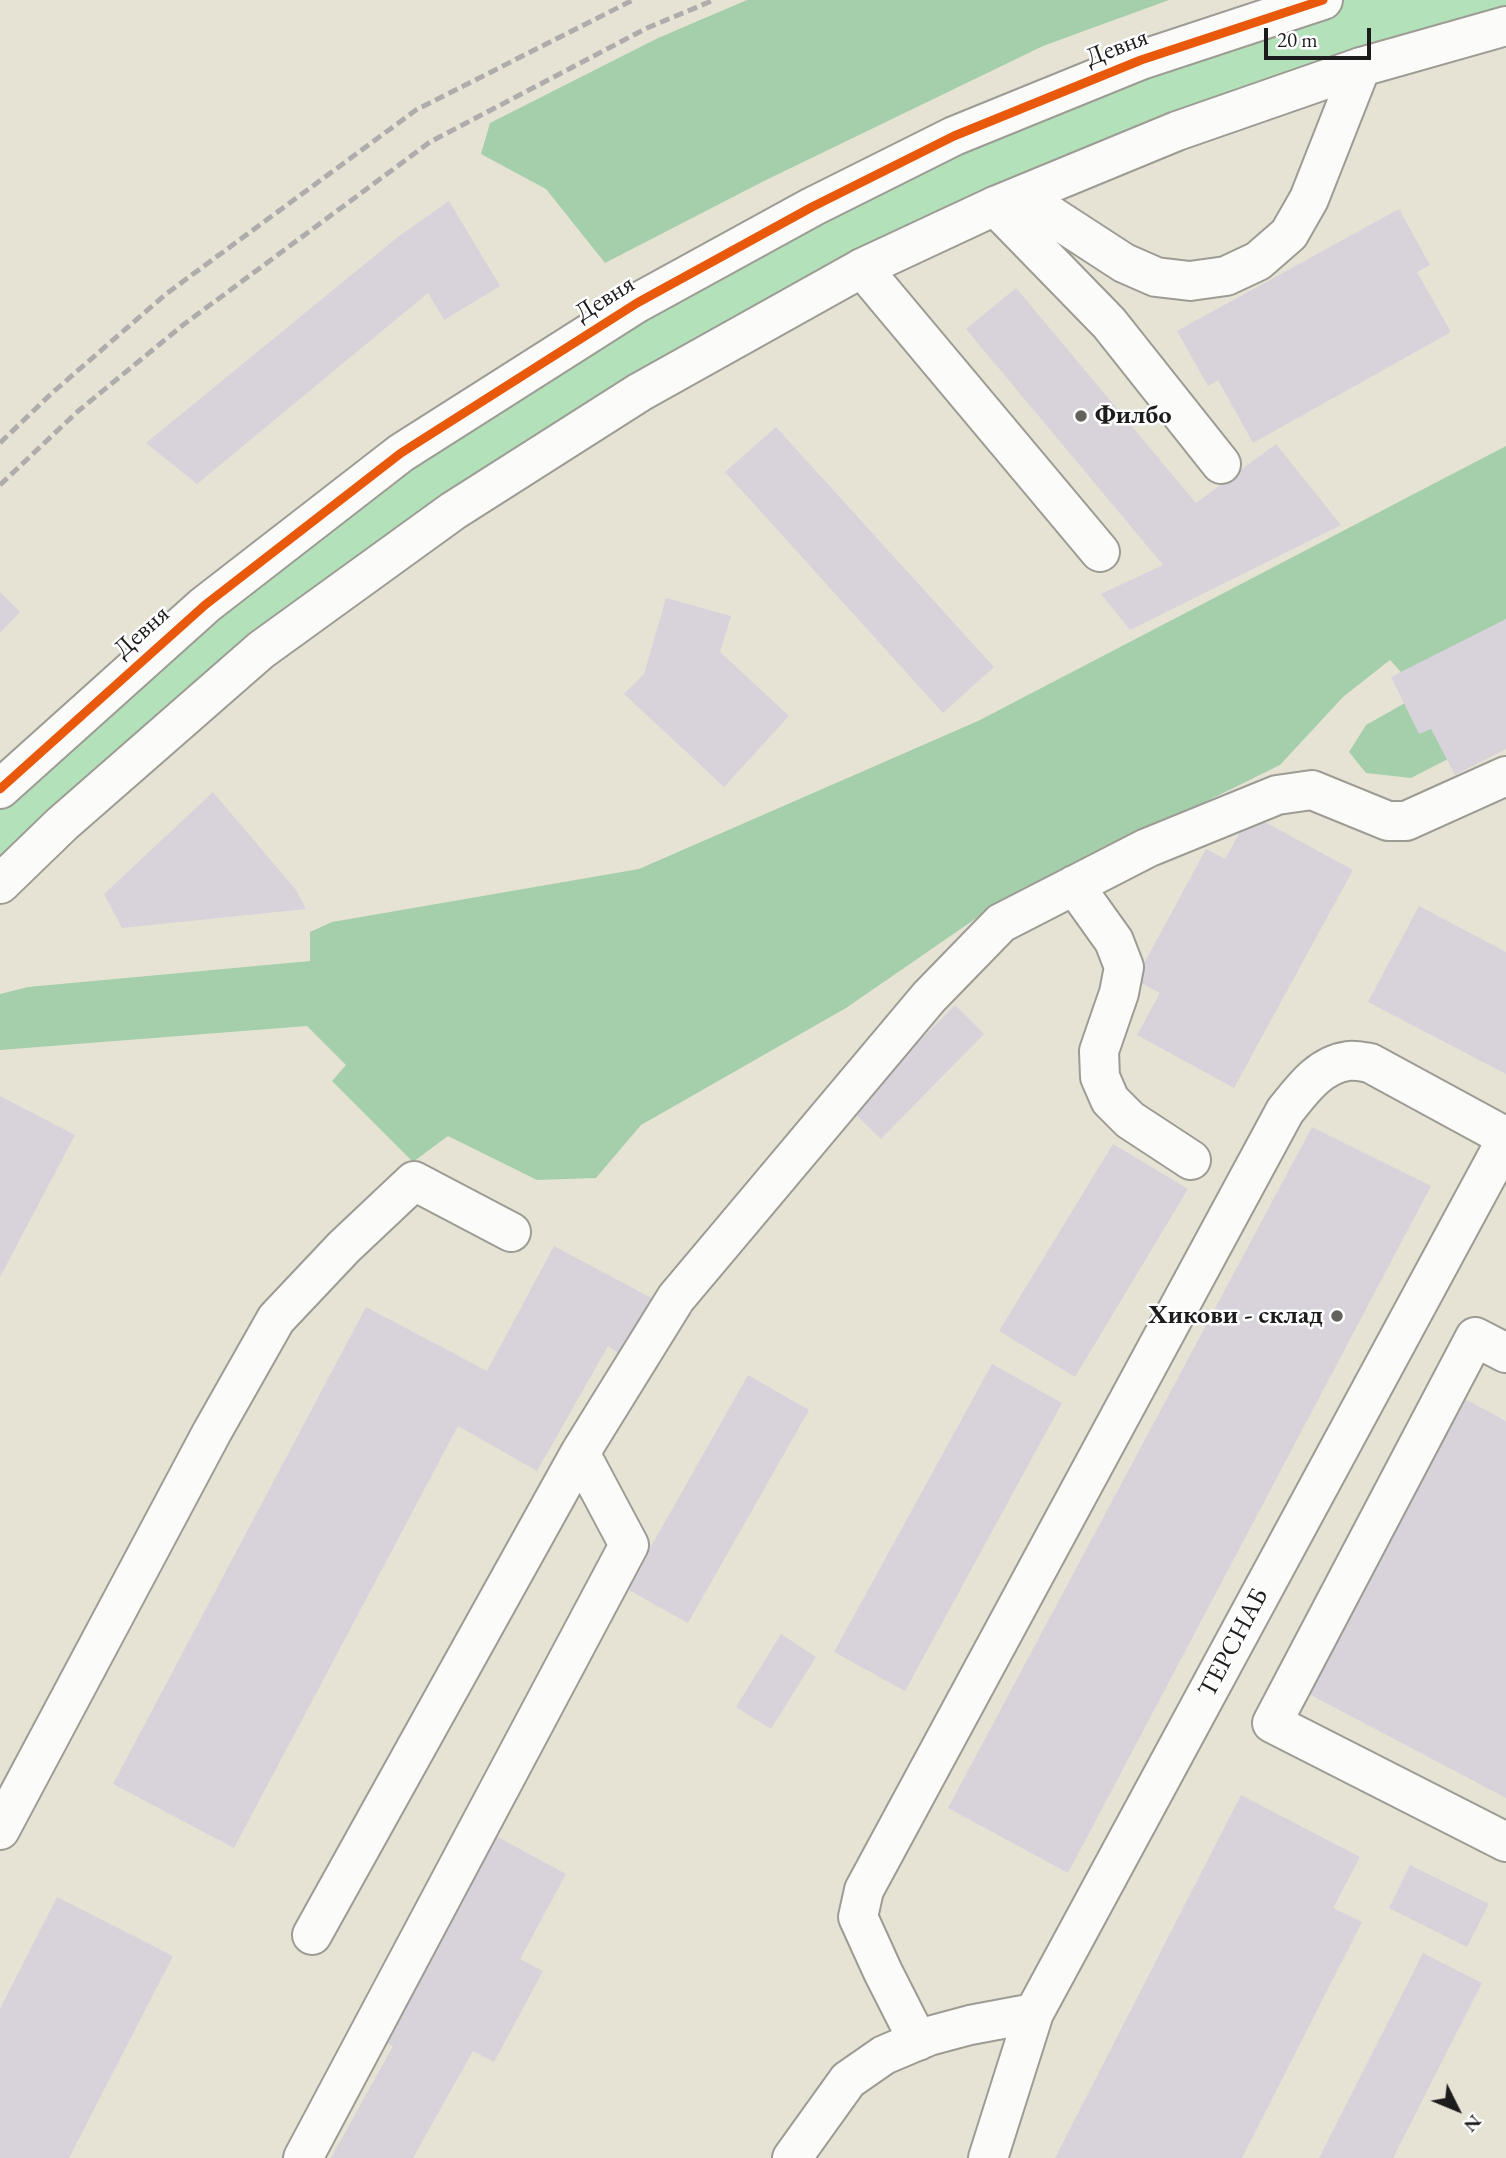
<!DOCTYPE html>
<html>
<head>
<meta charset="utf-8">
<style>
	body { margin:0 }
	#map { position:relative; width:1506px; height:2158px; overflow:hidden; background:#e6e3d5; font-family:"EB Garamond",serif }
	canvas { display:block }
	.north { position:absolute; left:1422px; top:2074px; width:70px; height:70px; -webkit-text-stroke:5px #fff; paint-order:stroke; rotate:133deg; font-size:19px; font-weight:700; line-height:28px; text-align:center; color:#1c1c1c }
	.north::after { content:''; display:block; margin:auto; width:24px; height:32px; background:#1c1c1c; clip-path:polygon(50% 0,100% 100%,50% 72%,0 100%) }
	.scale { position:absolute; left:1264px; top:28px; width:107px; height:32px; box-sizing:border-box; border:4px solid #1c1c1c; border-top:0; padding-left:9px; font-size:21px; line-height:24px; white-space:nowrap; color:#1c1c1c; -webkit-text-stroke:5px #fff; paint-order:stroke }
</style>
</head>
<body>
<div id="map">
<canvas width="1506" height="2158"></canvas>
<div class="north">N</div>
<div class="scale">20 m</div>
</div>
<script>
const ctx = document.querySelector('canvas').getContext('2d');
ctx.lineJoin = 'round';
function paint(path, color) { ctx.fillStyle = color; ctx.fill(path, 'evenodd'); }
function trace(path, color, width, dash) { ctx.strokeStyle = color; ctx.lineWidth = width; ctx.lineCap = dash ? 'butt' : 'round'; ctx.setLineDash(dash || []); ctx.stroke(path); }
function drawText(font, color, halo, rows, align = 'center') {
  ctx.font = font + ' "EB Garamond",serif'; ctx.lineWidth = 5; ctx.setLineDash([]); ctx.textBaseline = 'middle'; ctx.strokeStyle = halo; ctx.fillStyle = color; for (const [text, x, y, turn = 0] of rows) {
    ctx.save(); ctx.translate(x, y); ctx.rotate((+turn || 0) * Math.PI / 180); ctx.textAlign = isNaN(turn) ? turn : align; if (halo) ctx.strokeText(text, 0, 0); ctx.fillText(text, 0, 0); ctx.restore();
  }
}
const green = new Path2D(`
	M1323 0H1506V26L996 206 453 511 0 884V789L401 453 812 207Z`);
const forest = new Path2D(`
	M747 0H1169L1043 46 764 181 605 263 546 189 481 154 490 123 658 38Z
	M1506 446V729L1411 778 1366 773 1349 752 1366 725 1421 694 1390 660 1343 697 1280 765 994 906 846 1008 641 1125 596 1178 537 1180 448 1136 413 1162 332 1081 346 1065 307 1026 0 1050V994L28 987 310 961V932L332 922 639 869 978 721Z`);
const building = new Path2D(`
	M449 201 500 286 444 320 428 293 197 484 146 443 399 236Z
	M1399 209 1430 265 1417 272 1451 332 1253 443 1218 380 1208 386 1177 331Z
	M1016 288 1196 503 1276 444 1341 525 1130 630 1101 594 1163 565 966 329Z
	M776 427 994 667 943 713 725 472Z
	M0 592 20 612 0 633Z
	M666 598 731 616 720 652 789 716 724 787 624 694 644 674Z
	M1506 619V749L1455 775 1431 729 1419 734 1391 677Z
	M213 792 296 890 306 909 122 928 104 894Z
	M1250 814 1353 870 1234 1088 1137 1035 1160 993 1135 980 1206 849 1225 859Z
	M1419 906 1506 952V1074L1368 1002Z
	M955 1005 984 1034 881 1139 851 1110Z
	M0 1096 75 1135 0 1277Z
	M1312 1127 1431 1186 1068 1873 948 1808Z
	M1113 1144 1188 1189 1075 1377 999 1331Z
	M554 1246 659 1302 621 1355 608 1346 537 1471 458 1426 234 1848 113 1784 366 1307 487 1371Z
	M992 1364 1062 1403 905 1691 834 1652Z
	M748 1375 809 1410 688 1623 627 1589Z
	M1465 1399 1506 1421V1798L1309 1694Z
	M781 1634 816 1657 771 1729 736 1707Z
	M1241 1795 1360 1857 1333 1908 1362 1922 1242 2158H1055Z
	M492 1834 566 1874 520 1959 543 1971 494 2062 473 2051 413 2158H331L393 2046 381 2039Z
	M1410 1865 1489 1904 1467 1947 1389 1908Z
	M57 1897 173 1956 69 2158H0V2009Z
	M1423 1953 1482 1983 1393 2158H1319Z`);
const minor = new Path2D(`
	M1021 196 1124 263 1156 277 1190 281 1226 276 1258 261 1289 234 1309 199 1361 67
	M995 206 1109 323 1221 464
	M862 268 1100 552
	M1074 885 1114 941 1124 967 1119 993 1099 1051 1100 1077 1110 1100 1130 1120 1191 1160
	M1506 1353 1475 1337 1272 1723 1506 1842
	M0 1830 212 1432 276 1319 344 1247 414 1181 511 1232
	M312 1935 580 1453
	M918 2041 883 1972 858 1917 864 1890 1285 1111C1302 1090 1319 1065 1348 1061 1355 1060 1364 1062 1370 1063L1506 1137
	M303 2158 629 1545 580 1453 676 1298 929 997 1001 923 1147 848 1277 795 1312 790 1388 821H1406L1506 776
	M792 2158 848 2080 884 2055 929 2036 970 2025 1034 2013
	M988 2158 1034 2013 1506 1140`);
const major = new Path2D(`
	M0 789 205 605 401 453 637 303 812 207 954 136 1141 60 1323 0
	M0 884 62 824 261 650 453 511 640 392 862 268 995 206 1177 131 1361 67 1506 26`);
const rail = new Path2D(`
	M0 443 52 393 166 294 416 110 633 0
	M0 485 77 412 183 325 430 142 647 28 714 0`);
const cycleway = new Path2D(`
	M0 789 205 605 401 453 637 303 812 207 954 136 1141 60 1323 0`);
const markers = [
	[1081,416,7,"#63625d"],
	[1337,1316,7,"#63625d"]
];
const streetNames = [
	["Девня",1117,48,-21],
	["Девня",605,299,-32],
	["Девня",142,632,-42],
	["ТЕРСНАБ",1234,1643,-62]
];
const poiNames = [
	["Филбо",1095,416],
	["Хикови - склад",1323,1316,"right"]
];
paint(green, '#b3e1ba');
paint(forest, '#a5cfab');
paint(building, '#d8d2db');
trace(minor, '#9d9c94', 42);
trace(major, '#9d9c94', 42);
trace(minor, '#fbfbf9', 38);
trace(major, '#fbfbf9', 38);
trace(rail, '#aeadab', 5, [10, 5]);
trace(cycleway, '#e8590c', 9);
for (const [x, y, r, color] of markers) { const dot = new Path2D(); dot.arc(x, y, r, 0, 2 * Math.PI); ctx.fillStyle = color; ctx.fill(dot); trace(dot, '#fff', 2.5); }
drawText('26px', '#1c1c1c', '#fff', streetNames);
drawText('bold 26px', '#1c1c1c', '#fff', poiNames, 'left');
</script>
</body>
</html>
